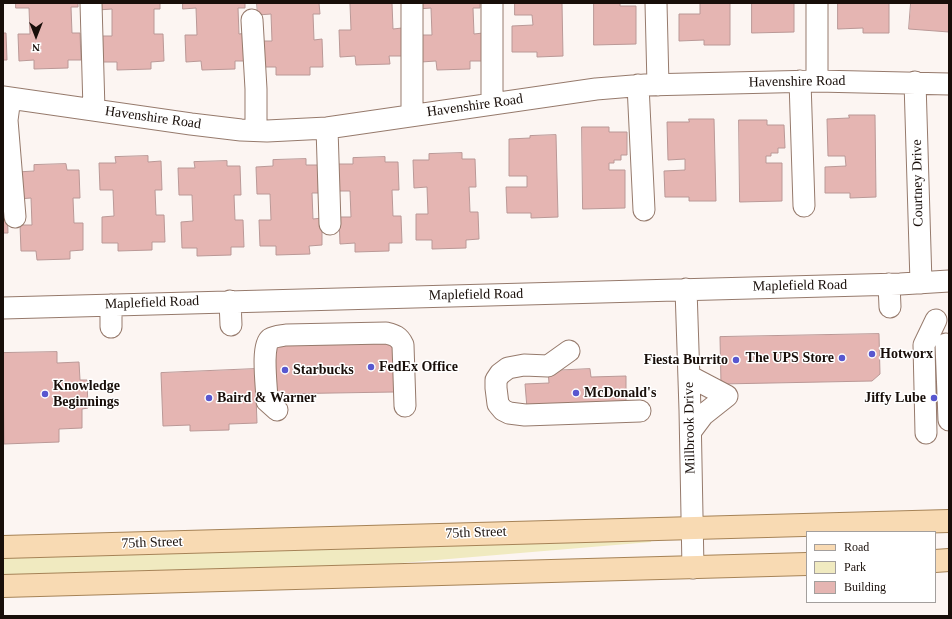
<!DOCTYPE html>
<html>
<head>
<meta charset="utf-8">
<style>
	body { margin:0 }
	#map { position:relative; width:952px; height:619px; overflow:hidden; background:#fcf5f2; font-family:Georgia,serif }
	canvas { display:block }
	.frame { position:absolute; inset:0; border:4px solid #180e09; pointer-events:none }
	.legend { position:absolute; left:806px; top:531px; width:130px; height:72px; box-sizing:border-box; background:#fff; border:1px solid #a39f9d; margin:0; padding:5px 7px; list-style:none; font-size:12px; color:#180e09 }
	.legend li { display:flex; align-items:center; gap:8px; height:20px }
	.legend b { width:20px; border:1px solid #a39f9d }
	.north { position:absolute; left:16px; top:16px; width:40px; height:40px; -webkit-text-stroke:3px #fff; paint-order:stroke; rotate:180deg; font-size:11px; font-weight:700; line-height:16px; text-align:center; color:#180e09 }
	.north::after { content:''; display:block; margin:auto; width:14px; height:18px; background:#180e09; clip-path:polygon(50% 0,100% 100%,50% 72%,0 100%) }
</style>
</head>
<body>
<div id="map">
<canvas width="952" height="619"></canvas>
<div class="frame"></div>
<ul class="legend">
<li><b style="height:5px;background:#f8dab3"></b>Road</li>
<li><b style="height:11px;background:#f0eac0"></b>Park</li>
<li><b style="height:11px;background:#e5b5b2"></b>Building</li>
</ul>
<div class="north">N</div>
</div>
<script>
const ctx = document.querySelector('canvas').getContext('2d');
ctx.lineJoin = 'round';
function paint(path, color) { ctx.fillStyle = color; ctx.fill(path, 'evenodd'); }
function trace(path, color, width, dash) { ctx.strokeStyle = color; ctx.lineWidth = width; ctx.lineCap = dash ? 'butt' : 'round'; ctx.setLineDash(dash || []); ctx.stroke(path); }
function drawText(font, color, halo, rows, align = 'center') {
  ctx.font = font + ' Georgia,serif'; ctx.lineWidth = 3; ctx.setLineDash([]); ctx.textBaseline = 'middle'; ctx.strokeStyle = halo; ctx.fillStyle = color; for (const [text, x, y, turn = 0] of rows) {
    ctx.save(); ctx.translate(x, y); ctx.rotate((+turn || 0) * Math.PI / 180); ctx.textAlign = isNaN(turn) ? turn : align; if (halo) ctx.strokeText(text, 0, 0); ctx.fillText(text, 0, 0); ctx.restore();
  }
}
const green = new Path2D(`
	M652 538 651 542 342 568 3 577V556Z`);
const building = new Path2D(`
	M16 3H78V7H71L72 33H80L81 60H68V68L34 69V60L19 61 18 34H30L29 8H16Z
	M98 3H160V9H154V34H163L164 61 151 62V69L117 70V62H101L100 36H112V9L98 10Z
	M183 3H245V8H238L239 34 248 33V61H235V69L202 70 201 61 186 62 185 35H197L196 8 183 9Z
	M257 3H319L320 14H313L314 40 322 39 323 67H310V75H276V67H260V41H272L271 14 258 15Z
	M337 3H399H392L393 29 402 28V56H389L390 64 356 65 355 56 340 57 339 30H351L350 4Z
	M418 3H480V8H473L474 34 483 33V61H470V69L437 70 436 61 421 62 420 35H432L431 8 418 9Z
	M515 3H562L563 56 537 57V52H512V26L533 25 532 15H515Z
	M594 3H620V6H636V44L594 45Z
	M682 3H730V45H704V40L679 41V14H700V3Z
	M752 3H794V32L752 33Z
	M838 3H889V33H863V28L838 29Z
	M911 3H949V32L909 29Z
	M3 33H6L7 60H3Z
	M849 115H875L876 197 850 198V193H825V167L846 166 845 156H828L827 119 849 118Z
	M689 119H714L716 201H689V197H665L664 171 685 170V159L668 160 667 122H689Z
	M739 120H767V125H784L785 148H778V153H771V156H766V163H782V201L740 202Z
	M582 127H609V132H627V155H621V160H614V163H609V170H625V208L583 209Z
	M556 135 558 217 531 218V213H507L506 187H527V176H509V139L530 138V136Z
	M462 153V159H475L476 187H469L470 212H478L479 239 466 240V248L432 249V240H416V214H428L427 187 414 188 413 160H429V154Z
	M148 156V162L161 161 162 190H155L156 215H164L165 242H152V250L118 251V243H102V217L114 216 113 190H100L99 163H116L115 157Z
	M385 157V162H398L399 190H392L393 216H401L402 243H389V251L355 252V243L340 244 339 217H351L350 191H337L336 164H353V158Z
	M306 159V165H318L319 193H312L313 219 322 218V245L309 246 310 254 276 255V246H260L259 220H271L270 194H257L256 167 273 166V160Z
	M227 161V166H240L241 195H234L235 220H243L244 247H231V255L197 256V248H182L181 222 193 221 192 195H179L178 168H195L194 162Z
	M66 164 67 170H79L80 198H73L74 223H83V250L70 251V259L37 260 36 251H21L20 225H32L31 198 18 199 17 172 34 171V165Z
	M3 206H7L8 233H3Z
	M879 334 880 374 872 381 721 384 720 337Z
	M393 342 394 392 273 394 275 344Z
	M57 352V363L79 362 80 380H87L88 408 82 409V428L59 429V442L4 444 3 353Z
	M255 369 257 423 229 424V430L190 431V425L163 426 161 373Z
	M590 369 591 377 626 376V401L527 408 525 384 549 383 548 371Z`);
const minor = new Path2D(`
	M91 3 94 110
	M412 3V115
	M656 3 658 85
	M817 3V81
	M252 20 256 89V130
	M800 81 804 206
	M915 82 921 283
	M638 85 644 210
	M3 97 191 124 241 130 267 131 327 128 596 89 645 85 817 81 949 84
	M10 98 7 120 15 217
	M492 104V3
	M327 128 330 224
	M889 284 890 307
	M686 289 690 410 693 568
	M230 301 231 325
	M111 305V327
	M3 308 900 284 949 281
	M946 344 949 420
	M569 351 548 366 524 365 508 368 500 374 496 380V388L498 404 503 410 509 413 525 415 640 411
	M689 376 727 396 703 415 691 431
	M277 410 267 401C267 389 261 346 270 339 275 336 280 336 286 335L386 333C394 335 399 336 403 345L405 406
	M926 433 924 345 936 320`);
const major = new Path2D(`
	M3 547 949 521
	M935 561 949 560
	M3 586 807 564`);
const markers = [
	[872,354,4,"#5857cf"],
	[842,358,4,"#5857cf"],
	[736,360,4,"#5857cf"],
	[371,367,4,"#5857cf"],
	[285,370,4,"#5857cf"],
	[576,393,4,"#5857cf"],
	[45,394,4,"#5857cf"],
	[209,398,4,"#5857cf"],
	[934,398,4,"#5857cf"]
];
const streetNames = [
	["Havenshire Road",797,82,-1],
	["Havenshire Road",475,106,-8],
	["Havenshire Road",153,118,8],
	["Courtney Drive",918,183,-91],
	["Maplefield Road",800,286,-1],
	["Maplefield Road",476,295,-1],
	["Maplefield Road",152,303,-2],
	["Millbrook Drive",690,428,-91],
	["75th Street",476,533,-2],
	["75th Street",152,543,-2]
];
const poiNames = [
	["Hotworx",880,354],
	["The UPS Store",834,358,"right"],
	["Fiesta Burrito",728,360,"right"],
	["FedEx Office",379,367],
	["Starbucks",293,370],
	["Knowledge",53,386],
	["Beginnings",53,402],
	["McDonald's",584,393],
	["Baird & Warner",217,398],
	["Jiffy Lube",926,398,"right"]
];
paint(green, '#f0eac0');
paint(building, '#e5b5b2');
trace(building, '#ba9896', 1);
trace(minor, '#967a6c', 23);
trace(major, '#a68357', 24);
trace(minor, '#fff', 21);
trace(major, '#f8dab3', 22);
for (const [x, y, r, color] of markers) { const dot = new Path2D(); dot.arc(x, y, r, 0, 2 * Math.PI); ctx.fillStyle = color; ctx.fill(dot); trace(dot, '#fff', 1.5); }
drawText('14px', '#180e09', '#fff', streetNames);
drawText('bold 14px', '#180e09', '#fff', poiNames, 'left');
</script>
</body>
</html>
